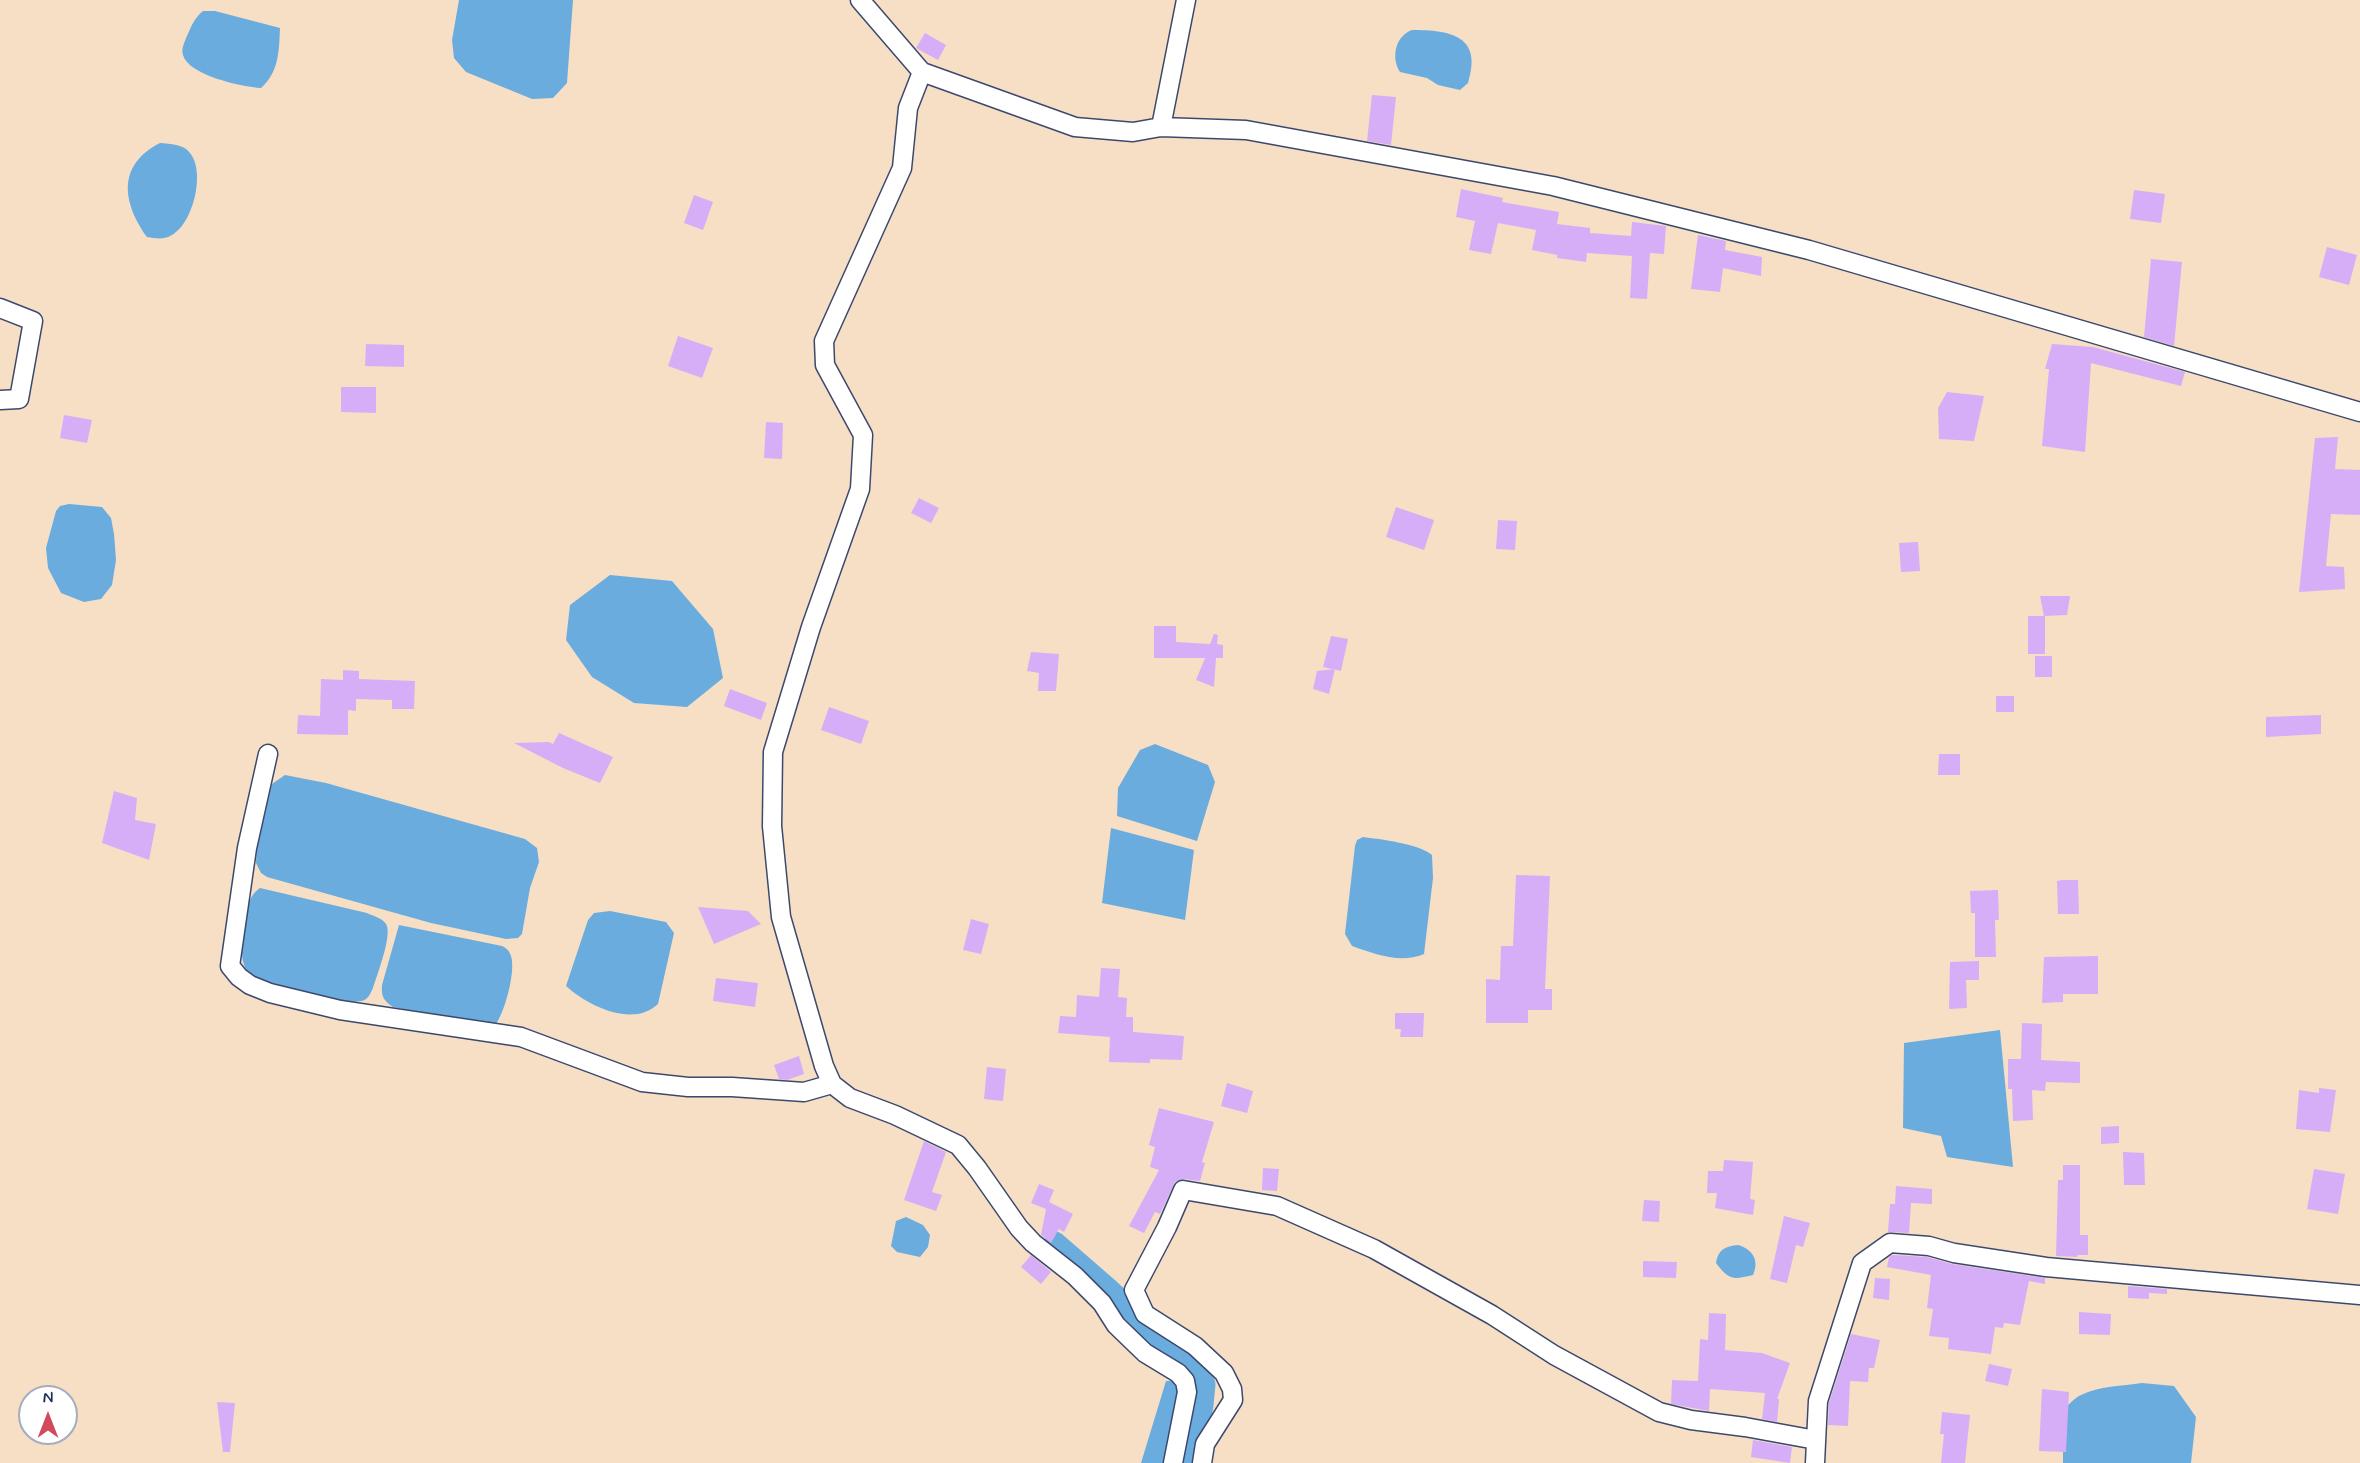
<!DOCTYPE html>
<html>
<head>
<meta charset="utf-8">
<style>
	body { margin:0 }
	#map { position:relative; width:2360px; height:1463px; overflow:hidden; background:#f6dfc5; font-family:Mynerve,sans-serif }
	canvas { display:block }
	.north { position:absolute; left:18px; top:1385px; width:60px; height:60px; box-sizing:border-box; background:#fff; border:2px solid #a4acbf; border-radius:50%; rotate:0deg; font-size:16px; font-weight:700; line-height:24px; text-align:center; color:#1b2f5e }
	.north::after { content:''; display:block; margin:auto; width:21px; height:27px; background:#d1495b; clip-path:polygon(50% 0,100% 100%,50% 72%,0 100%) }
</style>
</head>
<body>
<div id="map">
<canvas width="2360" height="1463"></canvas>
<div class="north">N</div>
</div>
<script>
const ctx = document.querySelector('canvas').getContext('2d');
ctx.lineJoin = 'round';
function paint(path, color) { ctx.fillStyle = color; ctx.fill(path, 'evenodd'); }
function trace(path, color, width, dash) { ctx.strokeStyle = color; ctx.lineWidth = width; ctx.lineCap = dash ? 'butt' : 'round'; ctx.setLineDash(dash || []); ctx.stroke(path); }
const water = new Path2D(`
	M459 0H573L567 83 553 98 532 99 466 72 454 58 452 40Z
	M203 11H215L280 28C279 51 279 72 261 88 242 87 188 75 183 55 181 49 184 44 186 38 191 27 194 18 203 11Z
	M1412 30C1451 30 1483 36 1468 83L1460 90 1438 85 1427 78 1400 72C1391 58 1395 36 1412 30Z
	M160 143C170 144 184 144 190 153 206 172 193 226 170 236 163 240 154 238 147 237 122 202 117 165 160 143Z
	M69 504 102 507 111 518 114 534 116 560 112 585 101 599 84 602 61 593 48 568 46 548 56 511 60 506Z
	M610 575 672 581 713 629 723 678 687 707 634 703 592 677 566 640 570 605Z
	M1155 744 1208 765 1215 782 1197 841 1117 816 1118 788 1140 750Z
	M285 775 326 783 525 839 537 848 539 862 530 888 522 934 518 938 506 939 431 923 267 877 261 873 256 863 257 841 272 784Z
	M1111 828 1194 850 1185 920 1102 903Z
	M1363 837C1379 839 1420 844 1432 855L1433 878 1424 954C1400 964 1375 954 1352 946L1345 934 1346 925 1355 846 1357 840Z
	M260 888 367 913C373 916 385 919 387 926 391 939 377 975 373 988 370 994 368 1000 361 1001 342 1006 257 987 247 971 238 956 243 936 246 921 248 908 248 896 260 888Z
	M610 911 666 922 674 933 658 1004C633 1028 588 1006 566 986L588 920 594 913Z
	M399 925 502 946C506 948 509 950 511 956 516 971 505 1011 496 1024H478L393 1007C384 1001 381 997 382 985Z
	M2000 1030 2013 1167 1947 1157 1941 1136 1903 1128 1904 1043Z
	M906 1217 923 1225 930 1235 928 1247 920 1257 897 1252 891 1246 896 1221Z
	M1738 1245C1752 1249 1760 1260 1753 1275 1732 1280 1729 1280 1716 1263 1718 1250 1725 1246 1738 1245Z
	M1166 1381H1173L1178 1391 1166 1463H1141Z
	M2142 1383 2174 1386 2196 1417 2191 1463H2063V1410C2069 1405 2074 1398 2081 1395 2099 1386 2122 1386 2142 1383Z`);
const canal = new Path2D(`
	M1055 1242 1108 1288 1125 1304 1133 1318 1151 1337 1197 1371 1205 1384 1203 1405 1192 1463`);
const building = new Path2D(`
	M925 33 946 45 938 60 916 48Z
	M1372 95 1396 97 1391 145 1367 141Z
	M1461 189 1503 198 1502 202 1559 212 1557 224 1590 228V233L1631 236 1632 222 1666 226 1664 254 1650 253 1647 299 1630 298 1632 256 1587 253 1586 262 1557 258V255L1532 250 1536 230 1498 223 1491 254 1469 250 1475 221 1456 217Z
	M2134 190 2165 194 2161 223 2130 219Z
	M694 195 713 202 703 230 684 223Z
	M1698 235 1726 241 1725 250 1762 257 1761 276 1723 268 1720 292 1691 289Z
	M2327 247 2357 255 2349 285 2319 277Z
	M2151 259 2182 262 2174 346 2144 337Z
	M678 336 713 348 702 378 668 366Z
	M366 344 404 345V367L365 366Z
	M2052 344 2093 347 2185 372 2181 386 2091 363 2085 452 2042 446 2049 369H2045Z
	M341 387H376V413L341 412Z
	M1947 392 1984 396 1974 441 1939 439 1938 408Z
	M64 415 92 420 87 443 60 438Z
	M766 422 783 423 782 459 764 458Z
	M2338 437 2335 469 2360 470V515L2331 514 2326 566 2344 567 2345 589 2299 592 2315 438Z
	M919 498 939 508 931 523 911 513Z
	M1396 507 1434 520 1424 550 1386 537Z
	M1498 520 1517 521 1515 550 1496 549Z
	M1918 542 1920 571 1901 572 1899 543Z
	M2040 596H2070L2067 615 2044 616Z
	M2028 616H2045V654H2028Z
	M1154 626H1176V642L1210 644 1214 634 1218 635 1217 644 1223 645V658H1216L1214 687 1196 680 1205 658H1154Z
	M1331 636 1348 639 1341 671 1323 667Z
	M1031 652 1059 654 1056 691H1038L1039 673 1027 671Z
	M2035 656H2052V677H2035Z
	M1335 669 1329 694 1313 689 1317 671Z
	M343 670 359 671V679L415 681 414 709H392V700L356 699V711L348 710V735L297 734 298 715 320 716 321 679 343 680Z
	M730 689 767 703 761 720 724 706Z
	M1996 696H2014V712H1996Z
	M829 707 869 721 861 744 821 730Z
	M2321 715V734L2266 737V717Z
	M559 733 613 757 600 783 563 768 514 743 549 742 553 744Z
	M1939 754H1960V775H1938Z
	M114 791 137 798 135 820 156 824 149 860 102 843Z
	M1516 875 1550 876 1545 989H1552V1010H1528V1023H1486V979L1500 980 1501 946H1513Z
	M2062 880H2078L2079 914H2058L2057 881Z
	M1998 890 1999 920H1995L1996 957H1975V913H1971L1970 891Z
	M698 907 748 911 761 924 714 944Z
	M971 919 989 924 981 954 963 950Z
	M2098 956V994H2063V1002L2042 1003 2044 957Z
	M1979 961V980H1966L1967 1008 1949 1009 1950 962Z
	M1101 968 1120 969 1118 997 1127 998 1126 1017H1133V1032L1184 1036 1182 1060 1150 1059V1063L1109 1062 1110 1037 1058 1033 1060 1016 1076 1017 1077 995 1099 997Z
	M716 978 758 983 755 1007 713 1001Z
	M1395 1013H1424L1423 1037H1400L1401 1029H1395Z
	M2022 1023 2042 1024 2041 1060 2080 1062V1083L2046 1082 2045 1091 2032 1090 2033 1120 2013 1121 2012 1089H2008V1059H2021Z
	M799 1056 804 1074 787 1080 779 1079 774 1065Z
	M987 1067 1006 1069 1003 1101 984 1099Z
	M1227 1083 1253 1091 1247 1113 1221 1106Z
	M2319 1088 2336 1090 2330 1132 2296 1129 2299 1090 2319 1093Z
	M1159 1108 1214 1122 1202 1162 1205 1163 1200 1181 1184 1179 1175 1182 1160 1214 1155 1212 1144 1233 1129 1226 1159 1170 1150 1167 1155 1147 1149 1145Z
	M2119 1126V1143L2101 1144V1127Z
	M924 1141 946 1152 932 1192 942 1195 936 1211 904 1200Z
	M2123 1152 2144 1153 2145 1185H2124Z
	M1724 1160 1753 1162 1750 1199 1755 1200 1753 1215 1715 1208 1717 1193H1707L1708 1171H1723Z
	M2063 1165H2080V1235H2088V1255H2078L2077 1257 2056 1256 2058 1180H2063Z
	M1263 1168 1279 1169 1277 1191 1262 1190Z
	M2314 1169 2345 1174 2338 1214 2307 1209Z
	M1039 1184 1054 1190 1049 1202 1073 1214 1064 1232 1059 1229 1051 1243 1041 1235 1046 1209 1031 1203Z
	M1896 1186 1932 1189V1204L1911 1203 1909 1233 1888 1232 1890 1204H1895Z
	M1644 1200 1660 1201 1659 1222 1642 1221Z
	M1784 1216 1810 1223 1803 1247 1796 1245 1787 1283 1770 1279Z
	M1031 1255 1051 1272 1041 1284 1021 1267Z
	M1893 1255 1927 1257 1952 1264 2045 1278V1284L2029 1281 2020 1325 2004 1323 2003 1328 1995 1327 1991 1354 1948 1349 1949 1338 1929 1336 1933 1309 1927 1308 1931 1275 1887 1267 1889 1257Z
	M1643 1261 1677 1262 1676 1278 1643 1277Z
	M1875 1278 1890 1279 1889 1300 1873 1298Z
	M2128 1286 2167 1289V1294L2149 1293V1299L2128 1298Z
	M2079 1312 2111 1314 2110 1335 2079 1334Z
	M1709 1313 1726 1314 1725 1350 1762 1353 1790 1363 1777 1399H1779L1777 1422 1762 1419 1765 1393 1710 1389 1709 1411 1671 1404 1672 1380 1698 1381 1700 1339 1708 1340Z
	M1851 1334 1880 1340 1874 1368H1869L1868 1382 1850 1381 1848 1426 1828 1425 1829 1403Z
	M1989 1364 2012 1369 2008 1386 1985 1381Z
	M2042 1389 2069 1392 2066 1452 2039 1451Z
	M217 1402 235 1403 230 1452H223Z
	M1942 1412 1970 1415 1965 1463H1941L1944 1434H1940Z
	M1753 1440 1792 1447 1790 1463 1751 1457Z`);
const street = new Path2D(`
	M860 0 922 72 1075 127 1133 132 1161 127
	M1186 0 1161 127 1246 130 1553 186 1809 250 2360 412
	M922 72 908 108 902 168 824 341 825 365 863 435 860 489 811 627 773 752 772 826 781 917 824 1066 832 1084 850 1098 895 1115 958 1145 977 1168 1019 1228 1033 1243 1075 1276 1102 1303 1116 1325 1145 1353 1178 1373 1185 1381 1187 1392 1173 1463
	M0 308 33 321 19 399 0 400
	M268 754 247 848 230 966 239 977 250 985 270 993 340 1010 521 1037 642 1082 688 1087H732L804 1092 832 1084
	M1202 1463 1205 1444 1233 1400 1232 1389 1224 1373 1195 1346 1145 1314 1134 1290 1167 1227 1183 1190 1277 1206 1374 1249 1492 1315 1554 1355 1659 1412 1691 1420 1745 1427 1816 1440
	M1815 1463 1818 1401 1862 1263 1890 1243 1929 1246 1954 1253 2046 1267 2360 1295`);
paint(water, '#6bacdf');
trace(canal, '#6bacdf', 21);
paint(building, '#d6aef8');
trace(street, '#3c496d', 21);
trace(street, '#fff', 18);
</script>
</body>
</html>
